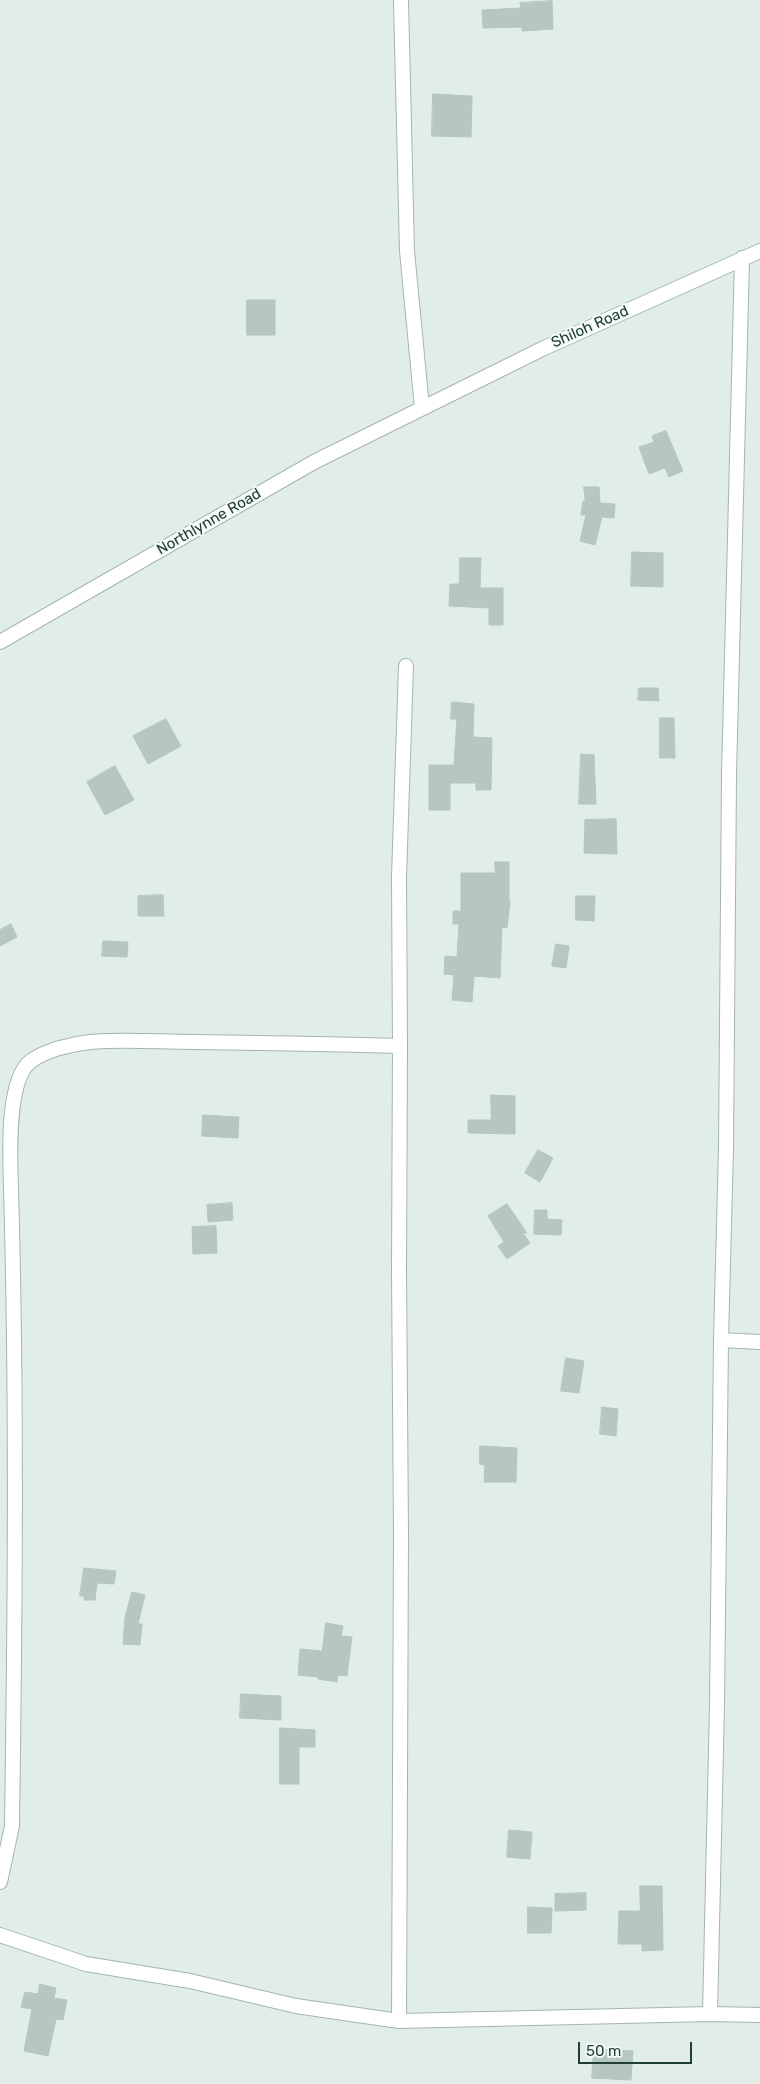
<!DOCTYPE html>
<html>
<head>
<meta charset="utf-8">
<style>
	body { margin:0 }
	#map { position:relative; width:760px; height:2084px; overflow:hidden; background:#e1ede9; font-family:Rubik,sans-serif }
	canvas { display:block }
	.scale { position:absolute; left:578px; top:2042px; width:114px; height:22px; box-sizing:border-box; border:2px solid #213e39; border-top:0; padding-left:6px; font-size:15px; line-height:18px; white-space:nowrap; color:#213e39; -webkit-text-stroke:4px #f2f9f6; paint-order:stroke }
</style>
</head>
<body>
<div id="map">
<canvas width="760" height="2084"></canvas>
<div class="scale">50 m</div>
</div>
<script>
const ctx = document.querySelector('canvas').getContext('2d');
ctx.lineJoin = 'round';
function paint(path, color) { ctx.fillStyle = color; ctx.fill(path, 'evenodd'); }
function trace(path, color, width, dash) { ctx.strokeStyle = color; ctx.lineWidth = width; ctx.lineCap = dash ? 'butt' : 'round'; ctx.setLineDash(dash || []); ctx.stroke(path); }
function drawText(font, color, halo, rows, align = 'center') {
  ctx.font = font + ' Rubik,sans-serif'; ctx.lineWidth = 4; ctx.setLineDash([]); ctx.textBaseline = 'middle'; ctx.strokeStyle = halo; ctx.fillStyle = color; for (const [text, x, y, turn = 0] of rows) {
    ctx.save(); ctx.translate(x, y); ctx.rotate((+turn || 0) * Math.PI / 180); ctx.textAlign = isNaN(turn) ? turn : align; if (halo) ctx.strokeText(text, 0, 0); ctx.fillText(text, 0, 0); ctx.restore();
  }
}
const building = new Path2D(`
	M552 1 553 29 522 31V27L483 28 482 10 521 8 520 3Z
	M433 94 472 96 471 137 432 136Z
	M247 300H275V335H247Z
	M666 431 683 471 669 477 665 468 649 474 639 447 654 442 652 436Z
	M584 487H599L600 503 615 504 614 518 602 517 595 545 580 541 586 515H581L583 501H585Z
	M632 552 663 553V587L631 586Z
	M460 558H481L480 588H503V625H489V608L449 606 450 584H459Z
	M639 688H658L659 701 638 700Z
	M452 702 474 704 473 737 492 738 491 790H476V783H450V810H429V765H454L457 719H451Z
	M660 718H674L675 758H660Z
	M166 719 181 746 148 764 133 736Z
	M581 754 594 755 596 804H579Z
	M115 766 134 800 105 815 87 782Z
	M616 819 617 854 584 853 585 820Z
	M495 862H509V901H510L507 928 502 927 500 978 474 976 472 1002 452 1000 454 975 444 974 445 956 457 957 459 924H453V911H461V873H495Z
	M163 895 164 916H138V896Z
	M576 896H595L594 921 576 920Z
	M11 924 17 937 0 946V930Z
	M103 941 128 942 127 957 102 956Z
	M556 944 569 946 566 968 552 966Z
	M491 1095 515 1096V1134L468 1133V1120H491Z
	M203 1115 239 1117 238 1138 202 1136Z
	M538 1150 553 1158 540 1182 525 1173Z
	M232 1203 233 1220 208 1222 207 1205Z
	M507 1204 527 1233H523L530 1243 507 1259 498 1246 504 1242 488 1216Z
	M535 1210H547V1219L562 1220 561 1235 534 1234Z
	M216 1226 217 1253 193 1254 192 1227Z
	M566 1358 584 1361 579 1393 561 1391Z
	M602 1407 618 1409 616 1436 600 1434Z
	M480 1446 517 1448 516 1482H484L485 1465 480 1464Z
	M84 1568 116 1571 114 1584 97 1583 95 1600H84V1596H80Z
	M132 1592 145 1595 138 1624H142L140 1645 123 1644 125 1618Z
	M326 1623 343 1626 341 1636 352 1637 347 1676 338 1675 337 1682 318 1679V1677L298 1675 300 1649 322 1651Z
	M241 1694 281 1696V1720L240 1718Z
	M280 1728 315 1730V1747H299V1784H280Z
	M509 1830 532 1832 530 1859 507 1857Z
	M640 1886H662L663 1950 642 1951V1944H618L619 1911H640Z
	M586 1893V1910L555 1911V1894Z
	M528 1907 552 1908 551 1933H528Z
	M40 1984 56 1988 54 1998 67 2000 63 2020 56 2019 48 2056 24 2051 32 2009 21 2007 25 1992 38 1994Z
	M594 2049 633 2051 631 2080 592 2078Z`);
const minor = new Path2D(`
	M401 0 407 251 422 408
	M0 642 314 462 542 349 760 251
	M721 1340 760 1342
	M0 1882 12 1826C15 1613 17 1401 11 1188 10 1159 6 1079 31 1061 46 1050 71 1044 90 1042 124 1039 160 1042 194 1042 263 1043 332 1044 400 1046
	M0 1935 86 1964 190 1981 296 2006 399 2021 710 2014 760 2015
	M710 2014 717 1705 721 1340 726 1148 729 775 742 258
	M399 2021 401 1534 399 1270 400 1046 399 877 406 666`);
const streetNames = [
	["Shiloh Road",590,327,-24],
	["Northlynne Road",209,522,-30]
];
paint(building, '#b6c7c2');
trace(building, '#b3c6c0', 1);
trace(minor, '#a4b5b1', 16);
trace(minor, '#fff', 14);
drawText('15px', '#213e39', '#f2f9f6', streetNames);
</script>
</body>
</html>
